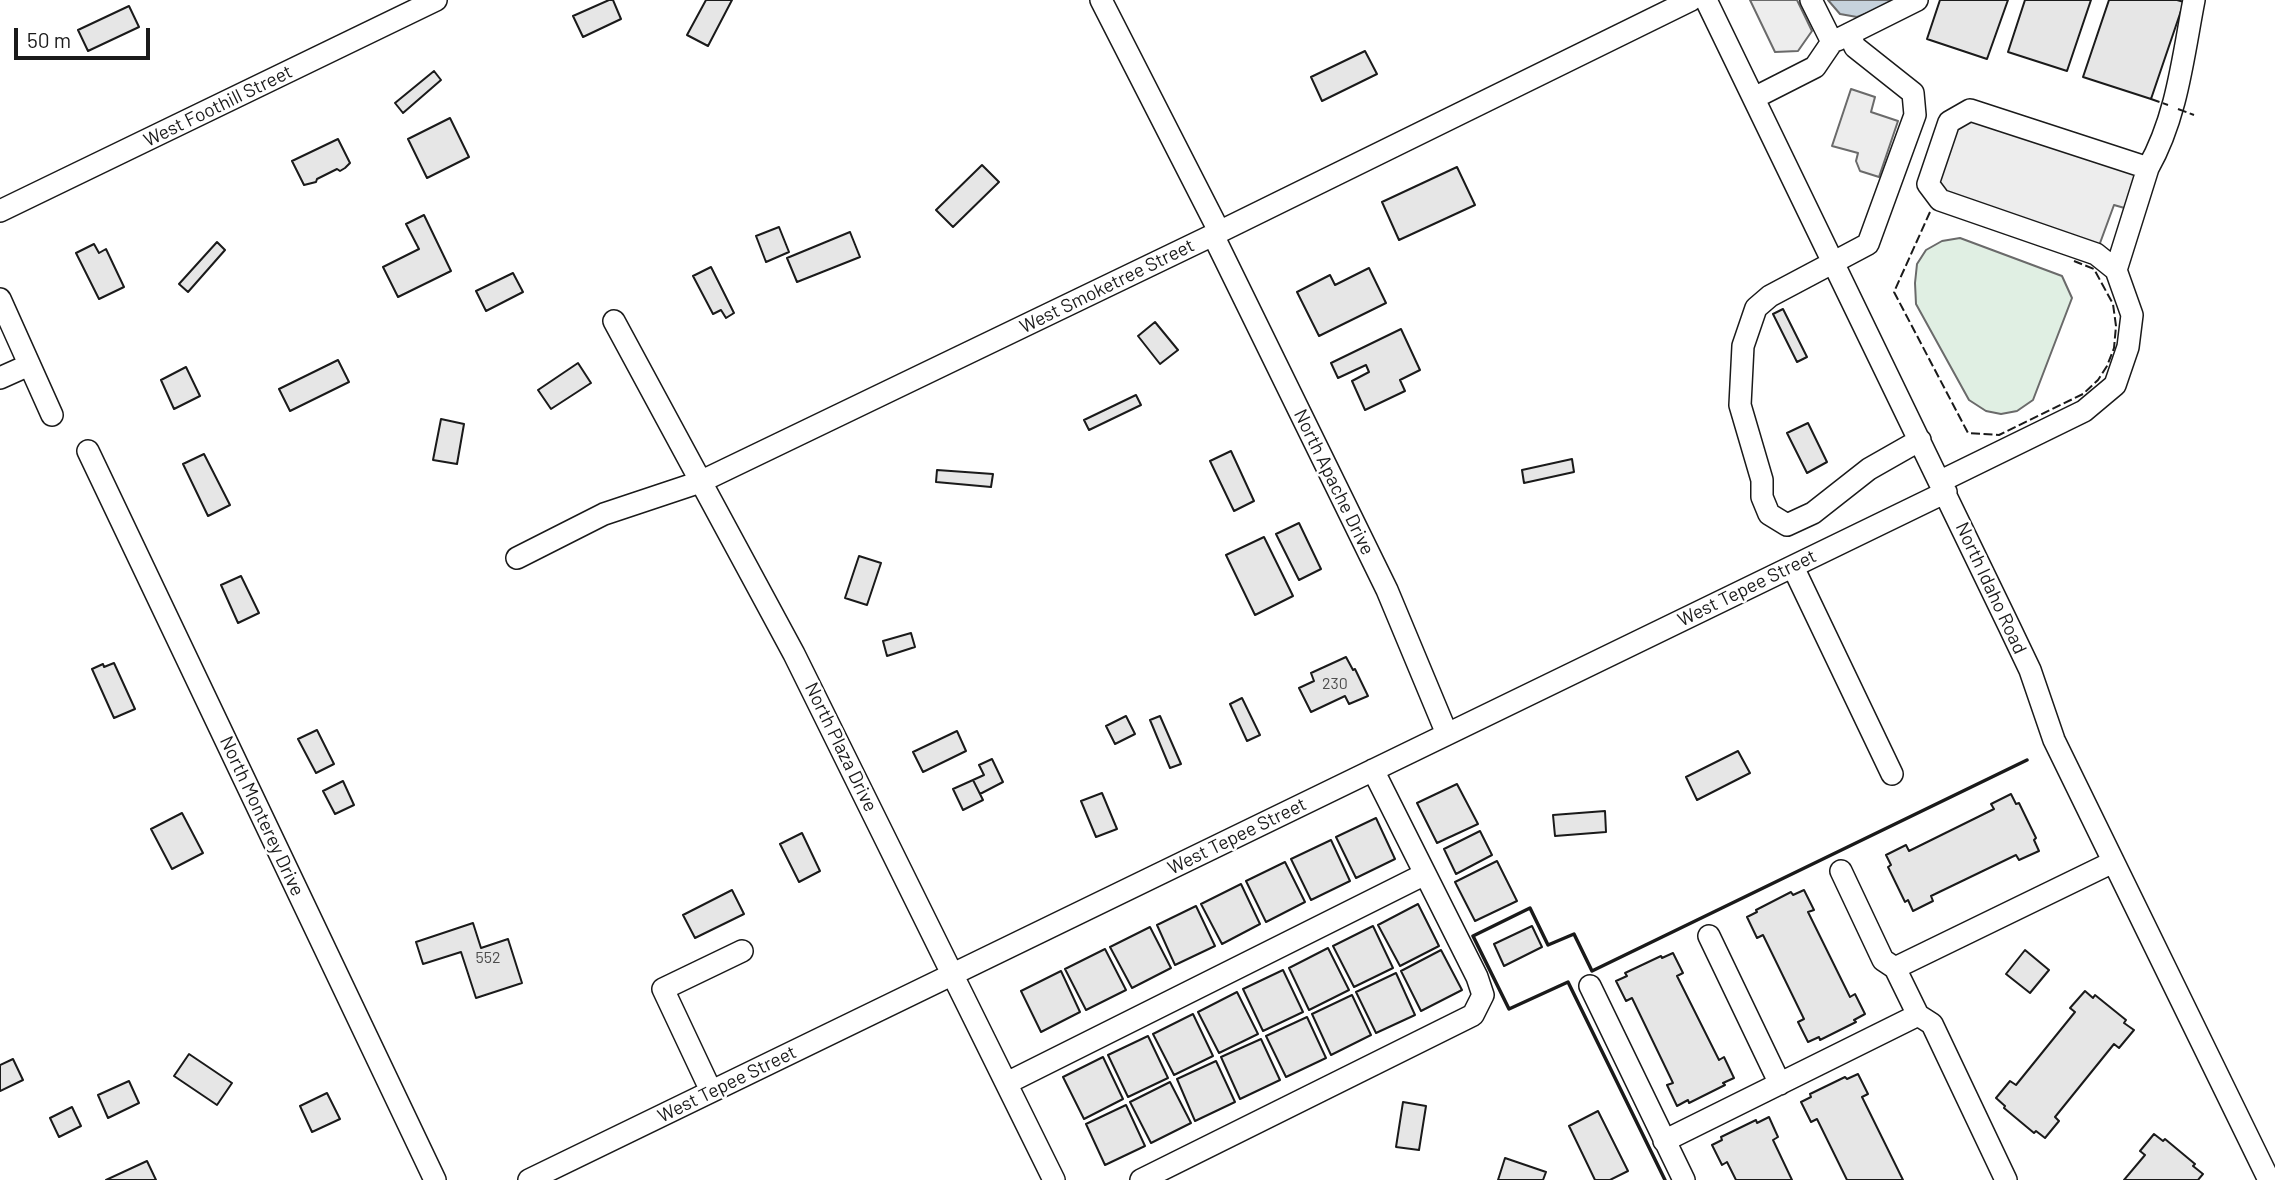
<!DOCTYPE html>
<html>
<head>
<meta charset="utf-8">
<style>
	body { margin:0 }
	#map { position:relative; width:2275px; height:1180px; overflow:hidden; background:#fff; font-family:Barlow,sans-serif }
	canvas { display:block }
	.scale { position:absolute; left:14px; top:28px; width:136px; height:32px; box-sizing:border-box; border:4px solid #1a1a1a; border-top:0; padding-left:9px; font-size:21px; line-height:24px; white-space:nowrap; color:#1a1a1a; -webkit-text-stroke:5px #fff; paint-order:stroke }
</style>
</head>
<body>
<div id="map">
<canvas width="2275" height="1180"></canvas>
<div class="scale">50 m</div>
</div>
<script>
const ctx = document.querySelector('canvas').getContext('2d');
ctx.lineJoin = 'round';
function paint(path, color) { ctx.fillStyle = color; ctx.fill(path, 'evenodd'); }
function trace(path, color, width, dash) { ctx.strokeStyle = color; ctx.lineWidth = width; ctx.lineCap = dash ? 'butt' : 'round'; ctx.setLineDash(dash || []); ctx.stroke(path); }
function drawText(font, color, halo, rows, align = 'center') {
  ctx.font = font + ' Barlow,sans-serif'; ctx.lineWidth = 5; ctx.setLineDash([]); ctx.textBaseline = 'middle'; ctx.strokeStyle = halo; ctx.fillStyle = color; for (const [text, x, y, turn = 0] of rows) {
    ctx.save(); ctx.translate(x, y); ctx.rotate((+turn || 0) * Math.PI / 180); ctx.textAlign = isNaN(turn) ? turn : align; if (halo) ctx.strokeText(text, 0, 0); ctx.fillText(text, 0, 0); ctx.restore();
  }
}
const green = new Path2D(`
	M1960 238 2062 276 2072 298 2033 400 2017 411 2001 414 1986 411 1969 400 1916 304 1915 283 1917 264 1926 250 1942 241Z`);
const parking = new Path2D(`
	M1750 0H1797L1812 31 1798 51 1775 52Z
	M1851 89 1875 97 1871 112 1898 121 1879 177 1860 171 1856 161 1858 153 1832 146Z
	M1970 110 2148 168 2135 211 2114 205 2096 254 1928 184 1949 122Z`);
const water = new Path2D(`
	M1828 0H1902L1857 17 1840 14Z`);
const building = new Path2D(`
	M609 0H613L621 19 583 37 573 16Z
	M706 0H732L708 46 687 35Z
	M1940 0H2008L1987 59 1927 39Z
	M2025 0H2091L2067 71 2008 52Z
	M2109 0H2177L2184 2 2151 99 2083 77Z
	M129 6 139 27 88 51 78 30Z
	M1365 51 1377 74 1322 101 1311 77Z
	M434 71 441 80 403 113 395 103Z
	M450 118 469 157 427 178 408 139Z
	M338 139 350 163 345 168 340 171 337 169 317 179 316 182 304 185 292 161Z
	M982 165 999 182 953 227 936 210Z
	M1457 167 1475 205 1399 240 1382 202Z
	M424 215 451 271 398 297 383 267 419 249 406 224Z
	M779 227 789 252 766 262 756 236Z
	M850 232 860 257 797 282 787 258Z
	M217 242 225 250 188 292 179 284Z
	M94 244 99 253 106 249 124 287 99 299 76 253Z
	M711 267 734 313 726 318 721 310 713 314 693 276Z
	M1369 268 1386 303 1319 336 1297 292 1330 275 1335 285Z
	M513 273 523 292 486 311 476 291Z
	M1783 309 1807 357 1797 362 1773 314Z
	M1155 322 1178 350 1160 364 1138 336Z
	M1401 329 1420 370 1400 380 1405 391 1365 410 1352 381 1369 372 1366 365 1338 378 1331 363Z
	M338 360 349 382 290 411 279 389Z
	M578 363 591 383 551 409 538 390Z
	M186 367 200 396 174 409 161 380Z
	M1136 395 1141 405 1089 430 1084 420Z
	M441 419 464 424 457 464 433 460Z
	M1808 423 1827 462 1807 473 1787 433Z
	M1231 451 1254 501 1234 511 1210 461Z
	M204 454 230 505 208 516 183 464Z
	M1572 459 1574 472 1524 483 1522 470Z
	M937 470 993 474 991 487 936 482Z
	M1299 523 1321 569 1299 580 1276 534Z
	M1264 537 1293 596 1255 615 1226 555Z
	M859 556 881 563 867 605 845 598Z
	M241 576 259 613 238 623 221 585Z
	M911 633 915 647 887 656 883 641Z
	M1346 657 1353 670 1355 669 1368 696 1349 704 1345 696 1311 712 1299 688 1314 681 1311 673Z
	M114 663 135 709 114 718 92 669 103 664 104 667Z
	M1242 698 1260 735 1247 741 1230 704Z
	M1126 716 1135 734 1115 744 1106 726Z
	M1160 716 1181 764 1170 768 1150 720Z
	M317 730 334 764 316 773 298 739Z
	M957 731 966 751 923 772 913 752Z
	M1738 751 1750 773 1697 800 1686 777Z
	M992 759 1003 782 980 794 973 780 984 775 979 765Z
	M973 780 983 800 963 810 953 789Z
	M343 781 354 805 335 814 323 791Z
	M1457 784 1478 824 1437 843 1417 803Z
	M1102 793 1117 829 1096 837 1081 801Z
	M2011 794 2016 804 2019 803 2036 838 2034 840 2039 851 2019 860 2016 855 1931 896 1933 901 1913 911 1908 900 1905 902 1888 867 1891 865 1886 855 1906 845 1909 851 1994 809 1991 804Z
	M1605 811 1606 832 1555 836 1553 815Z
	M182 813 203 853 172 869 151 829Z
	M1376 818 1395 859 1356 878 1336 837Z
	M1480 831 1492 855 1456 874 1444 849Z
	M802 833 820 871 799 882 780 844Z
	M1331 840 1350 881 1311 900 1291 859Z
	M1497 861 1517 901 1475 921 1455 882Z
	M1285 862 1305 902 1266 922 1246 881Z
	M1241 884 1260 924 1222 944 1201 904Z
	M732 890 744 914 695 938 683 915Z
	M1804 890 1814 910 1808 912 1850 997 1855 994 1865 1014 1854 1020 1856 1022 1820 1040 1819 1037 1808 1042 1798 1022 1804 1019 1763 935 1757 938 1747 917 1757 912 1756 910 1791 892 1793 895Z
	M1418 904 1439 946 1400 966 1378 925Z
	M1196 906 1215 946 1175 965 1157 925Z
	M473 923 481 948 508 939 522 983 476 998 461 952 423 964 416 942Z
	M1373 926 1393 968 1354 987 1333 946Z
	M1532 926 1542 947 1504 966 1494 944Z
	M1150 927 1171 968 1132 988 1110 947Z
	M1328 948 1349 990 1309 1010 1289 968Z
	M1105 949 1126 990 1086 1010 1065 969Z
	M1441 950 1462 990 1421 1011 1401 971Z
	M2025 950 2049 970 2030 993 2006 974Z
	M1673 953 1683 973 1677 976 1719 1060 1724 1057 1734 1078 1723 1083 1725 1085 1689 1103 1688 1100 1677 1106 1667 1085 1673 1083 1632 998 1626 1001 1616 981 1627 976 1625 973 1661 956 1662 958Z
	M1283 970 1303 1012 1263 1031 1243 989Z
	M1061 971 1080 1012 1041 1032 1021 991Z
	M1396 973 1415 1015 1376 1033 1356 992Z
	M2085 991 2093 998 2095 995 2126 1020 2124 1023 2134 1030 2119 1048 2114 1044 2055 1117 2059 1121 2045 1138 2036 1131 2034 1133 2004 1108 2005 1106 1996 1098 2010 1081 2016 1085 2075 1012 2070 1008Z
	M1237 992 1258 1034 1219 1053 1198 1012Z
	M1352 995 1371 1035 1331 1055 1312 1014Z
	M1193 1014 1213 1056 1174 1075 1153 1034Z
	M1307 1017 1326 1058 1286 1077 1266 1036Z
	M1148 1036 1168 1078 1128 1097 1108 1055Z
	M1261 1039 1280 1080 1240 1099 1221 1057Z
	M189 1054 232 1083 217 1105 174 1076Z
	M1103 1057 1123 1099 1084 1119 1063 1077Z
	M13 1059 23 1080 0 1091V1065Z
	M1216 1061 1235 1102 1195 1121 1177 1079Z
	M1858 1074 1868 1094 1862 1097 1903 1180H1847L1817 1119 1811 1122 1801 1102 1811 1097 1810 1094 1845 1077 1847 1079Z
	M129 1081 139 1103 108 1118 98 1095Z
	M1170 1082 1191 1123 1151 1143 1130 1102Z
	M327 1093 340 1119 312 1132 300 1106Z
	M1403 1102 1426 1106 1419 1150 1396 1147Z
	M1126 1105 1145 1146 1105 1165 1086 1124Z
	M72 1107 81 1126 59 1137 50 1118Z
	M1598 1111 1628 1171 1610 1180H1595L1569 1126Z
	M1769 1117 1778 1137 1773 1140 1792 1180H1736L1727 1162 1722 1165 1712 1145 1722 1140 1721 1137 1756 1120 1757 1123Z
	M2154 1134 2163 1141 2165 1139 2195 1164 2193 1166 2203 1174 2198 1180H2124L2145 1155 2140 1151Z
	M1505 1158 1546 1172 1543 1180H1498Z
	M147 1161 156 1180H106Z`);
const minor = new Path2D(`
	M1101 0 1219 231
	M1706 0 2009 626 2030 670 2054 740 2269 1180
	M1849 34 1855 47 1913 93 1915 115 1868 244 1770 296 1756 308 1743 346 1740 405 1762 480V497L1769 514 1787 525 1813 513 1869 469 1920 440
	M1837 40 1917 0
	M1754 98 1815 67 1832 42 1811 0
	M2148 168C2177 117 2183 57 2194 0
	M0 211 436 0
	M1213 235 1387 590 1447 734
	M0 299 52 415
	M614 321 794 654 1054 1180
	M0 378 29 365
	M88 451 435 1180
	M1941 481 2084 411 2115 385 2128 347 2132 315 2116 270 2096 254 1940 200 1928 184 1949 122 1970 110 2148 168 2116 270
	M517 558 604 514 700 482 1213 235 1691 0
	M1793 567 1892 774
	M1841 871 1883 960 1895 968
	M1709 936 1780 1084
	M1590 986 1684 1180
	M1918 1015 1932 1024 2006 1180
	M1007 1083 1425 874
	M711 1091 663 989 742 951
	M1664 1141 1918 1015 1895 968 2113 862
	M529 1180 1946 492
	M1141 1180 1473 1015 1483 995 1477 977 1373 770`);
const fence = new Path2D(`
	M2151 99 2168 105
	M2178 109 2194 115
	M1930 212 1894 292 1968 433 1999 435 2083 394 2098 380 2107 366 2114 348 2116 326 2113 304 2094 269 2074 261`);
const wall = new Path2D(`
	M1665 1180 1568 982 1509 1009 1473 936 1530 908 1548 945 1574 934 1592 971 2027 760`);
const numberNames = [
	["230",1335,684],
	["552",488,958]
];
const streetNames = [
	["West Foothill Street",218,106,-26],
	["West Smoketree Street",1107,286,-26],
	["North Apache Drive",1334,482,64],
	["West Tepee Street",1747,588,-26],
	["North Idaho Road",1991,588,65],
	["North Plaza Drive",841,747,64],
	["North Monterey Drive",262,816,65],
	["West Tepee Street",1237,836,-26],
	["West Tepee Street",727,1084,-26]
];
paint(green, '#e0efe3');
trace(green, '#6a6a6a', 2);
paint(parking, '#ededed');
trace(parking, '#6a6a6a', 2);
paint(water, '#c6d2dc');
trace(water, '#6a6a6a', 2);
paint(building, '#e6e6e6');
trace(building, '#1a1a1a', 2);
trace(minor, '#1a1a1a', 24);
trace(minor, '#fff', 21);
trace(fence, '#1a1a1a', 2, [9, 3.5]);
trace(wall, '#1a1a1a', 3.5);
drawText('16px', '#4d4d4d', null, numberNames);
drawText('19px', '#1a1a1a', '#fff', streetNames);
</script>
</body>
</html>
